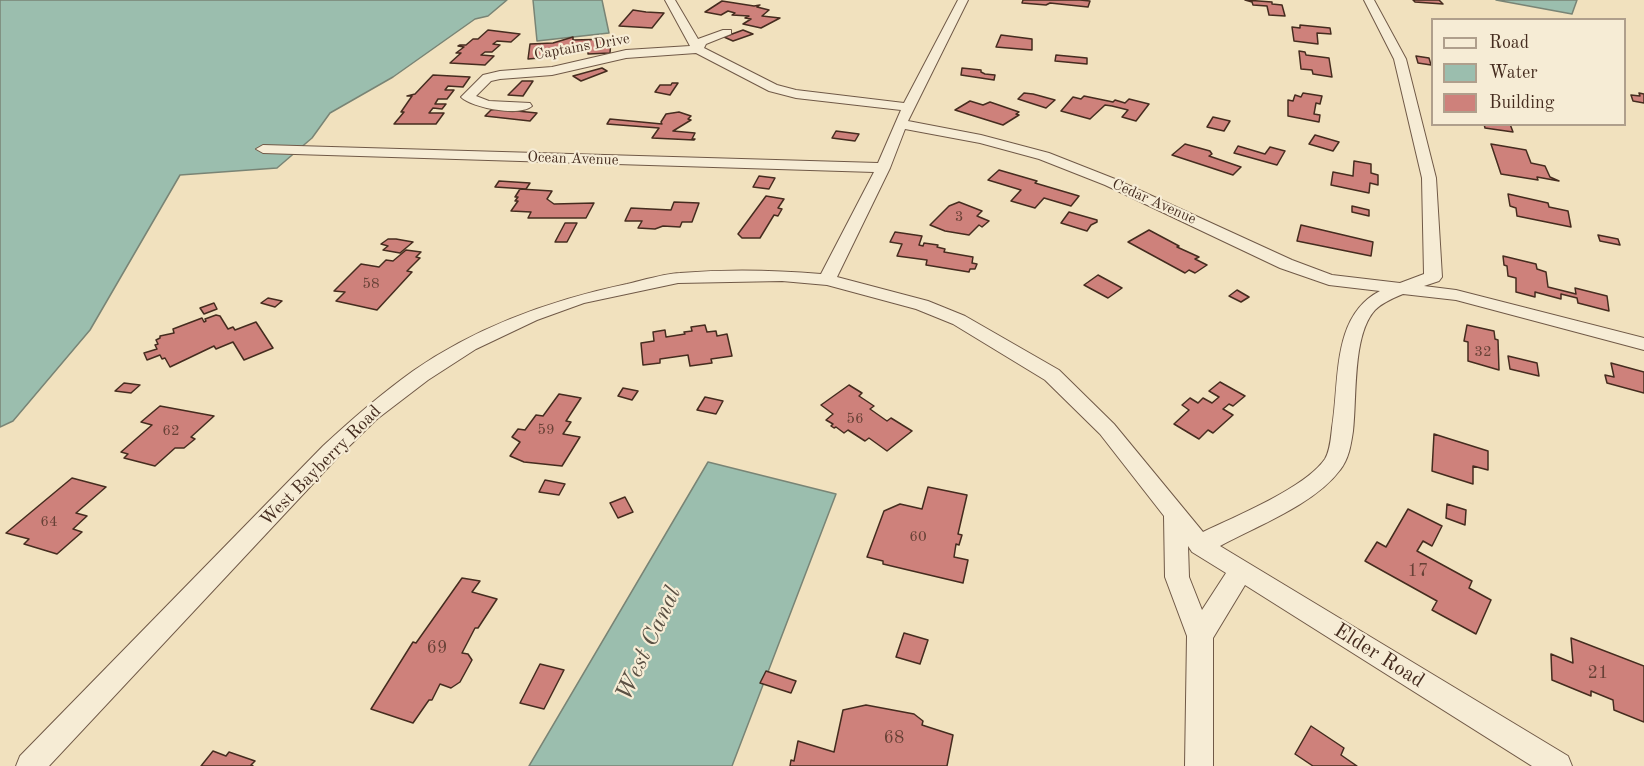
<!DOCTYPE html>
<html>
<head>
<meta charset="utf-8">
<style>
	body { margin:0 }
	#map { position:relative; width:1644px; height:766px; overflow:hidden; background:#f1e1be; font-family:"Old Standard TT",serif }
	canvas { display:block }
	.legend { position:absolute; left:1431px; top:18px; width:195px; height:108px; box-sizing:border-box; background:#f6ecd5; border:2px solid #af9f8c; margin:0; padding:8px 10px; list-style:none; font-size:18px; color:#452c1f }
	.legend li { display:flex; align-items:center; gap:12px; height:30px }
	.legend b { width:30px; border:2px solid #af9f8c }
</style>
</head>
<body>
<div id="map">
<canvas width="1644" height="766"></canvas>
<ul class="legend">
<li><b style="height:8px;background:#f6ecd5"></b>Road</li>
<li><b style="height:16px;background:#9bbeae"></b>Water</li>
<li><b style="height:16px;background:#ce817b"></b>Building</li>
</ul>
</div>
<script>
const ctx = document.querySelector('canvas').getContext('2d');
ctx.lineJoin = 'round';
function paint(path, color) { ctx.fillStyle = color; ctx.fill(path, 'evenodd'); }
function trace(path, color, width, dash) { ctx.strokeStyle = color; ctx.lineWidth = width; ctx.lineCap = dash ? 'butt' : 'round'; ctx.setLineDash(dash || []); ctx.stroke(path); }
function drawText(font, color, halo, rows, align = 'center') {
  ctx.font = font + ' "Old Standard TT",serif'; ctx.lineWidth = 4.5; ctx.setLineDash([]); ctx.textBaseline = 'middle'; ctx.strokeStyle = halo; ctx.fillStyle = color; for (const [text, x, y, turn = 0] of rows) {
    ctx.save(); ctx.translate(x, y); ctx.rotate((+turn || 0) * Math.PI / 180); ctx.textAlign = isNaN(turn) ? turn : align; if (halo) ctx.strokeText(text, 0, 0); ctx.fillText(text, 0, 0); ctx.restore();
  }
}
const water = new Path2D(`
	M0 0H507L488 16 475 19 393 77 330 113 312 138 277 168 180 175 90 330 13 421 0 427Z
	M533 0H602L609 33 537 41Z
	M1496 0H1577L1572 14Z
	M708 462 836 494 732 766H529Z`);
const building = new Path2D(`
	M1023 0H1080L1090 1 1088 7 1050 3 1046 5 1022 3Z
	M1245 0 1272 2V4L1282 5 1285 16 1269 15 1267 6 1253 5 1252 2Z
	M1413 0H1439L1443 4 1415 2Z
	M722 1 754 6 760 5 757 7 769 10 762 16 780 18 761 28 743 24 751 19 745 18 749 16 732 15 735 13 728 11 721 15 705 12Z
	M633 10 646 12 664 13 652 28 619 26Z
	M1300 25 1330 28 1331 34 1317 33 1318 44 1294 41 1292 27 1300 28Z
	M488 30 520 34 511 42 497 41 493 44 500 45 492 52H485L481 55 494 56 485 65 450 63 461 53H456L464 47 458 46 460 45H466L473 39H478Z
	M743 30 753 34 733 41 724 37Z
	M1001 35 1032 39V50L996 47Z
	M573 37V40L611 39 610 53 588 54V49H579V52L560 54 561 51H552L551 57 528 59 530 44 553 43Z
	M1299 51 1305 52 1306 55 1329 58 1332 77 1313 74 1312 70 1301 69Z
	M1056 55 1087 58V64L1055 61Z
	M1416 56 1429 58 1431 65 1418 63Z
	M602 68 607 71 581 81 573 76Z
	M962 68 981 70V72L985 74 995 75 994 80 961 75Z
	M433 75 470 77 463 87 448 86 445 90H454L447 99H438L435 104H446L442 109 433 108 429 113H444L436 124H394L404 112H401L412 96H407L415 94Z
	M522 81H533L523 96 508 95Z
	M672 83H678L670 95 655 92 660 85H671Z
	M1024 93 1033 94 1055 100 1046 108 1018 99Z
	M1303 93 1322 96 1320 104 1316 103 1314 114 1320 115 1319 122 1288 116V100L1293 101 1295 95 1301 97Z
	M1639 93 1644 94V103L1633 101 1631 95 1640 96Z
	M1084 96 1113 102 1115 100 1125 103 1129 99 1149 104 1136 121 1122 117 1128 110 1112 106 1105 105 1090 119 1061 111 1073 97 1081 99Z
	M970 101 983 105 990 102 1019 112 1016 114 1019 115 1003 125 955 110Z
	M497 109 537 113 530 121 485 116 491 110Z
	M679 112 691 116 688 119 691 120 673 131 695 133 692 139H695L694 140 652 138 659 128 607 124 610 119 662 124 661 122 666 114Z
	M1213 117 1230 121 1224 131 1207 127Z
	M1484 124H1510L1513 132 1485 128Z
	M836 131 859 134 855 141 832 138Z
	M1315 135 1339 142 1333 151 1309 144Z
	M1185 144 1210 151 1212 154 1209 156 1241 167 1233 175 1172 155Z
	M1491 144 1526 150 1531 163 1545 166 1550 177 1559 181 1537 177 1538 180 1501 174Z
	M1238 146 1265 154 1270 147 1285 151 1277 165 1234 153Z
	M1354 161 1371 164V173L1378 175V185L1370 183 1369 193 1331 185 1333 172 1353 176Z
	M999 170 1037 181 1035 183 1079 196 1071 206 1044 198 1035 208 1011 201 1021 190 988 180Z
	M759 176 775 178 769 189 753 187Z
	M499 181 530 183 526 189 495 187Z
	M520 189 552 191 547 199 554 204 594 203 586 218H528L531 212 511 211 518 201H515L518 197H515Z
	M1508 194 1548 203 1549 207 1568 211 1571 227 1517 216 1516 208 1510 206Z
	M766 196 784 199 778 208 782 209 778 216 774 215 760 238H742L738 234Z
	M674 202 699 203 692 222H682L680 227 663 226 655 229 638 228 642 221H625L631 208 671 210Z
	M959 202 982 211 977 216 989 221 982 227 979 225 969 235 945 231 930 225 949 206Z
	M1352 206 1369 210V216L1352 212Z
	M1069 212 1097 220V222L1091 225 1087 231 1061 223Z
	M565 223H577L567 242H555Z
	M1301 225 1373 242 1371 256 1297 241Z
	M1149 230 1179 246 1177 247 1199 257 1195 259 1207 265 1195 273 1189 270 1185 273 1128 242Z
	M895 232 922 236 919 245 923 246 924 243 938 245 937 247 945 249 944 252 973 257 972 263 977 264 975 269H970L969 272 926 265 927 260 897 256 902 244 890 242Z
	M1598 235 1618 239 1620 245 1600 241Z
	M388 239H396L413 242 400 253 383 250 388 246 381 244Z
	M406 250 421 252 416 257 420 258 407 271 412 272 377 310 336 301 345 292 334 291 361 264 379 267 386 260 393 261Z
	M1503 256 1536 264 1537 269 1546 272 1548 287 1576 294 1575 288 1607 296 1609 311 1578 303 1577 298 1561 294V299L1535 292V297L1516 292V278L1508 276 1507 266 1504 265Z
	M1098 275 1122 288 1108 298 1084 285Z
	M1237 290 1249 297 1241 302 1229 296Z
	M268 298 282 301 275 307 261 303Z
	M214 303 217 309 204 314 200 308Z
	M216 315 220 316 228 329 233 327 235 330 256 322 273 348 244 360 233 342 216 349 214 346 170 367 165 358 162 359 160 355 147 360 144 353 157 349 155 345 158 344 156 340 160 338V336L174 333 173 329 202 318 204 322 206 321 205 319Z
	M705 325 707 332 716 331 717 336 727 334 732 356 711 359 712 363 690 366 688 355 660 359V363L643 365 641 343 654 341 653 332 665 330 666 337 685 334 684 332 692 331 691 327Z
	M1467 325 1494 331 1495 339 1498 340 1499 370 1468 361V342L1464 341Z
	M1508 356 1537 363 1539 376 1510 369Z
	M1611 363 1644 372V393L1607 383 1605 375 1614 377Z
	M1220 382 1245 396 1233 406 1229 404 1223 409 1233 415 1213 433 1208 430 1199 439 1174 424 1189 410 1182 405 1190 398 1198 403 1203 398 1212 403 1219 397 1209 391Z
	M124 383 140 385 131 393 115 391Z
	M849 385 862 393 859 396 874 406 870 409 887 421 891 418 912 431 887 451 869 438 865 441 848 430 844 433 836 427 834 428 831 426 833 424 826 420 833 414 821 405Z
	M623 388 638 391 632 400 618 396Z
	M559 394 581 398 566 421 571 422 563 434 580 437 562 466 524 462 510 456 520 442 512 437 518 429 525 430 536 415 543 416Z
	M705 397 723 401 716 414 697 410Z
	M160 406 214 416 191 437 195 439 184 448H175L155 466 124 458 128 454 121 452 152 425 141 422Z
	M1434 434 1488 451V470L1473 466V484L1432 471Z
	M72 478 106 487 76 513 87 516 73 529 82 532 57 554 24 544 29 539 6 533Z
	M545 480 565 484 559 495 539 492Z
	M928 487 967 495 958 534 962 535 959 545 956 544 954 557 968 560 963 583 883 564V561L867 557 884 511 900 504 922 509Z
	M625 497 633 512 618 518 610 503Z
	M1447 504 1466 510 1465 525 1446 518Z
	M1408 509 1442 526 1432 546 1423 541 1417 551 1472 581 1469 588 1491 600 1476 634 1432 610 1437 601 1365 561 1377 542 1386 547Z
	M462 578 480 581 472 592 497 599 478 628H475L462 653 468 654 472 660 460 682 451 688 440 684 432 700H429L413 723 371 709 413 642 416 643Z
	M904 633 928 640 920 664 896 657Z
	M1571 638 1644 666V722L1614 710 1613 700 1591 691V696L1552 680 1551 654 1573 663Z
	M540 664 564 670 544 709 520 703Z
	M766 671 796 681 791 693 760 683Z
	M866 705 914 714 923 721 922 725 953 735 947 766H790L791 760 794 761 798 741 834 752 843 710Z
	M1311 726 1344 748 1341 755 1357 766H1313L1295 754Z
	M213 751 226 756 229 752 255 761 251 765 253 766H201Z`);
const minor = new Path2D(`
	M665 0H675L698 39 723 30H731V34L706 44 704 48 777 85 796 90 904 103 958 0H968L908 121 981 135 1049 153 1115 179 1292 260 1332 275 1400 283 1424 274 1422 178 1394 59 1364 0H1374L1406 59 1436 178 1442 277 1439 281 1424 286 1456 290 1644 338V350L1456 300 1403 294C1393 298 1382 303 1375 310 1352 335 1357 398 1353 431 1351 444 1349 459 1340 470 1315 504 1257 526 1220 546L1568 756 1572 766H1532L1245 585 1213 638V766H1185L1187 636 1165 577 1164 516 1100 434 1045 380 953 324 916 309 827 285 782 281 678 283 584 303 537 320 476 349 428 380 377 419 337 458 49 766H16L20 756 323 446C352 419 381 394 413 371 478 326 551 300 627 284 644 280 663 274 680 273 727 269 775 270 821 274L874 172 263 153 256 149 263 145 878 163 901 110 796 98 769 91 696 53 626 58 552 75 500 79 491 81 476 96 489 101 530 103 532 106C520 117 472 108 461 97L483 75 500 71 552 67 626 50 690 46ZM905 129 980 143 1039 159 1105 185 1280 268 1329 285 1380 291C1331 316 1340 382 1332 428 1331 437 1330 451 1325 459 1305 488 1236 516 1203 532L1114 424 1059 370 965 316 928 301 837 277 890 168ZM1188 546 1192 552 1226 573 1202 610 1189 577Z`);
const farStreetnames = [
	["Captains Drive",582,47,-10],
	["Ocean Avenue",573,159,2],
	["Cedar Avenue",1154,202,24]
];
const numberNames = [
	["3",959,217],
	["58",371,284],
	["32",1483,352],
	["56",855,419],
	["59",546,430],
	["62",171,431],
	["64",49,522],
	["60",918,537]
];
const streetNames = [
	["West Bayberry Road",321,466,-45]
];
const nearNumbernames = [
	["17",1418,571],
	["69",437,648],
	["21",1598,673],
	["68",894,738]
];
const nearStreetnames = [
	["Elder Road",1379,656,32]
];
const nearWaternames = [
	["West Canal",649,644,-65]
];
paint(water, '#9bbeae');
trace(water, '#798475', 1.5);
paint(building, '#ce817b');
trace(building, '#452c1f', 1.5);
trace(minor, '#705947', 2);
paint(minor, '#f6ecd5');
drawText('15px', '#452c1f', '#f6ecd5', farStreetnames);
drawText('15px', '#674136', null, numberNames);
drawText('18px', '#452c1f', '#f6ecd5', streetNames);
drawText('18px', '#674136', null, nearNumbernames);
drawText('21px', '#452c1f', '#f6ecd5', nearStreetnames);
drawText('italic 24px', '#5a5043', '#f6ecd5', nearWaternames);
</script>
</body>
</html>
